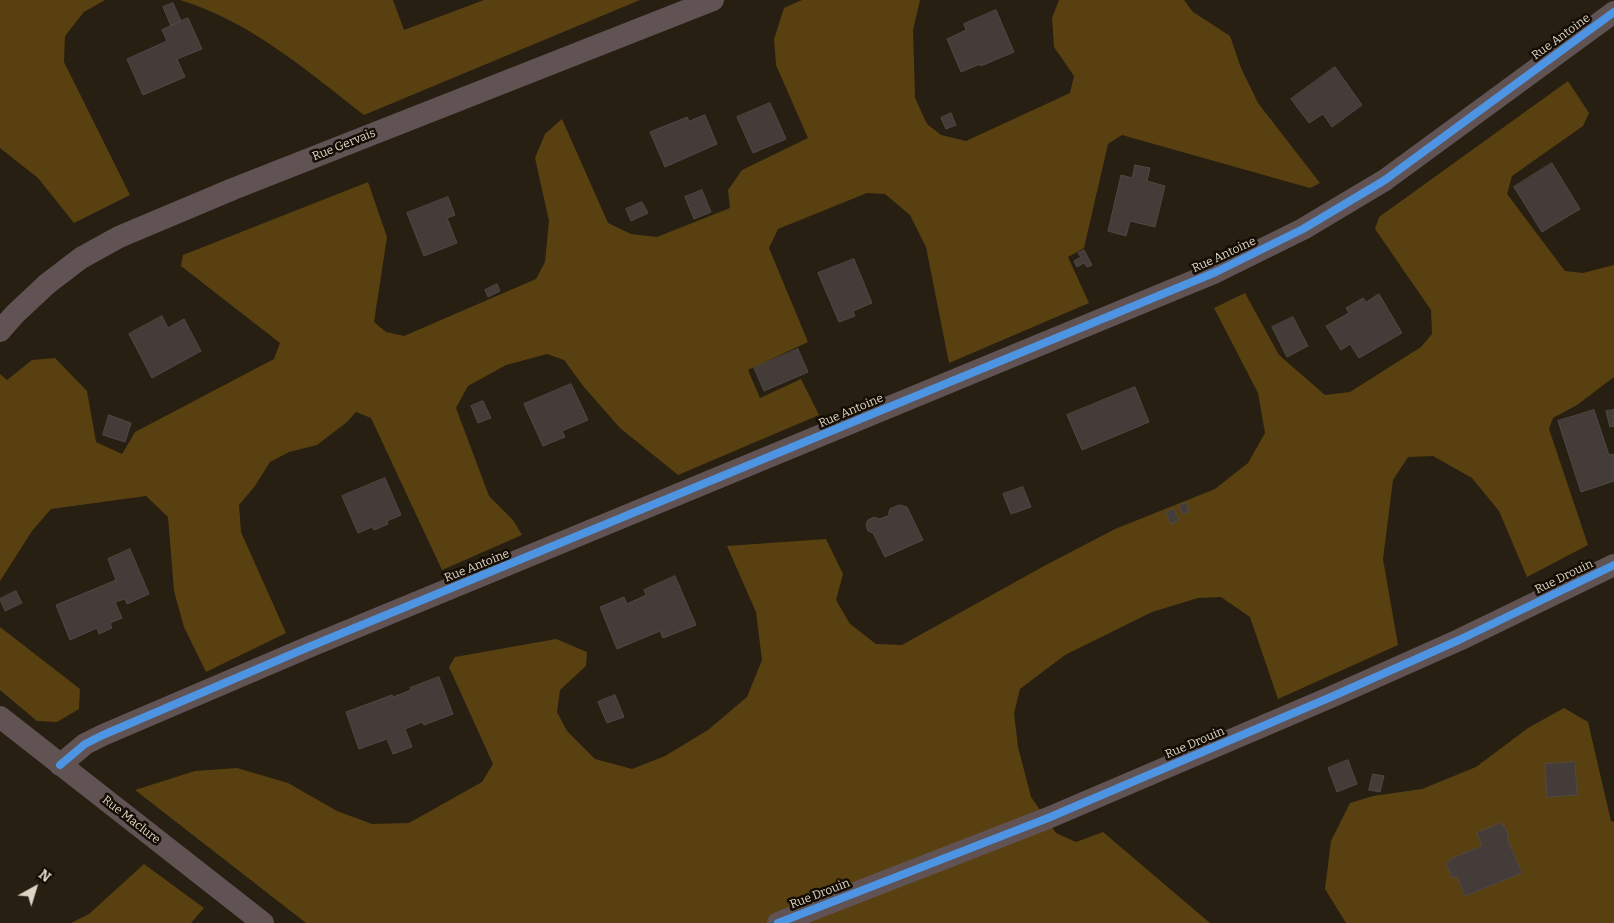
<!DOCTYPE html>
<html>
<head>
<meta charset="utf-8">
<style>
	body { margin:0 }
	#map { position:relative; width:1614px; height:923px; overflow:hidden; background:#271f11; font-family:Bitter,serif }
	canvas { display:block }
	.north { position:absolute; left:10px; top:863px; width:50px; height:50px; -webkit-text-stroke:4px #140d04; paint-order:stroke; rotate:39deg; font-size:14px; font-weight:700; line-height:20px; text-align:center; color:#ded4c5 }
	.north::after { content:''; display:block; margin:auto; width:18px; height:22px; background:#ded4c5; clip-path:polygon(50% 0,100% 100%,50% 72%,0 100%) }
</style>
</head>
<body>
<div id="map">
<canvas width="1614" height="923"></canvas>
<div class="north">N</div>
</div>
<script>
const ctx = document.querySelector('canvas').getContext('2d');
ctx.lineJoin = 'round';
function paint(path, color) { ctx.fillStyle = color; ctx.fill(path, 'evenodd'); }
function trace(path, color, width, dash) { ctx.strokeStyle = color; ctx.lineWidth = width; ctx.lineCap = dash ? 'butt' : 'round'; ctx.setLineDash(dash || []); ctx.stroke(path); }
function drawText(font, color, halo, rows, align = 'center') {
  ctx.font = font + ' Bitter,serif'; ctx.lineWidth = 5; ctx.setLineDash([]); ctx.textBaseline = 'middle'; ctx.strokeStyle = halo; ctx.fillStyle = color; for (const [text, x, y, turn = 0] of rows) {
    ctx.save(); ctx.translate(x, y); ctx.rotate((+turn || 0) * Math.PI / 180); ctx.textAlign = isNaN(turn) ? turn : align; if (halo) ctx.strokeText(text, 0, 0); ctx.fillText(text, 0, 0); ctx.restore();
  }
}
const forest = new Path2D(`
	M0 0H105L84 12 65 36 64 62 130 195 74 223 38 178 0 148Z
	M180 0H393L404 30 484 0H640L364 115C307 71 250 21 180 0Z
	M802 0H920L913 30 915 98 927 124 941 135 966 141 1070 93 1074 76 1054 47 1052 18 1059 0H1184L1193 12 1230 36 1241 68 1258 103 1320 183 1310 188 1122 135 1108 144 1084 248 1068 257 1089 303 949 363 926 247 910 215 885 194 867 193 778 229 769 248 808 342 748 370 760 398 801 379 819 415 678 475 620 428 584 387 564 360 547 354 506 365 468 386 456 408 489 496 513 520 522 535 442 570 371 418 356 412 347 422 317 445 289 452 270 462 255 486 239 505 241 532 286 633 206 672 184 627 174 591 168 517 146 496 51 509 32 531 0 581V374L7 380 32 360 55 358 87 391 96 442 122 454 135 432 274 359 280 343 181 266 183 255 368 182 387 237 374 322 386 332 404 336 536 279 545 262 549 221 535 158 545 134 562 119 608 223 631 234 657 237 730 208 728 190 742 170 808 138 776 65 774 39 784 8Z
	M1568 81 1589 113 1583 126 1512 176 1507 194 1565 271 1583 273 1614 265V377L1577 405 1553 418 1549 429 1588 545 1527 577 1499 511 1472 478 1433 456 1408 457 1393 480 1383 559 1398 645 1278 699 1250 617 1221 597 1198 598 1152 612 1065 655 1020 689 1014 713 1018 747 1031 797 1056 833 1076 842 1103 832 1210 923H306L135 790 195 771 237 768 288 783 337 811 372 824 409 823 482 782 493 764 449 667 455 657 556 639 587 652 586 666 560 690 557 712 567 731 595 759 632 769 665 756 708 730 747 697 762 660 756 612 727 546 826 539 843 574 836 600 850 624 876 644 902 645 1044 566 1115 529 1215 489 1248 463 1265 433 1258 393 1214 308 1245 293 1279 355 1325 395 1350 392 1421 347 1432 334 1431 310 1375 229 1379 217Z
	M0 627 80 689 79 709 57 722 37 721 0 690Z
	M1564 708 1588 722 1611 821 1614 822V923H1346L1325 889 1331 841 1350 803 1373 796 1422 789 1476 767 1528 728Z
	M144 864 204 908 191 923H71L89 914Z`);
const building = new Path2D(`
	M173 3 181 21 171 26 163 7Z
	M996 10 1014 52 981 66 980 64 961 72 947 39 966 30 964 24Z
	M188 18 202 49 177 59 185 77 143 95 127 59 167 41 162 30Z
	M1335 67 1362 105 1332 127 1323 114 1309 123 1291 99Z
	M770 103 786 139 753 153 737 117Z
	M951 113 956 125 946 129 941 118Z
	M705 115 717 144 665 167 650 132 687 117 689 121Z
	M1552 163 1580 209 1542 232 1514 187Z
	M1135 165 1150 168 1147 181 1165 186 1155 227 1130 221 1126 236 1108 231 1121 175 1132 178Z
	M702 190 711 212 694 219 685 197Z
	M448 197 455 215 447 218 457 243 424 256 407 213Z
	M642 202 648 213 631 221 626 209Z
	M1084 250 1092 265 1087 267 1084 263 1077 267 1074 261 1081 257 1078 253Z
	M854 259 872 303 853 311 855 316 839 322 818 273Z
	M497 284 500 291 488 297 485 290Z
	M1379 294 1402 333 1359 358 1350 344 1341 350 1326 326 1349 313 1346 308 1363 298 1366 302Z
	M162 316 168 328 184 319 201 351 152 378 129 334Z
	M1293 317 1308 346 1287 357 1272 327Z
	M798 349 808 372 764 391 754 368Z
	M571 384 588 420 562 431 565 437 543 446 524 404Z
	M1135 387 1149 422 1082 450 1067 415Z
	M483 401 491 418 478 423 471 406Z
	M1594 410 1609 455 1613 454 1614 457V481L1581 492 1558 421Z
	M1614 410V426L1610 427 1606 411Z
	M109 415 131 423 125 442 103 435Z
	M385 478 401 515 387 521 388 524 374 530 372 527 358 533 342 496Z
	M1023 487 1031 507 1011 514 1003 494Z
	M1187 503 1189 512 1182 514 1179 505Z
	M900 505 907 507 923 540 885 557 873 533 868 531 866 525 868 520 874 517 879 519 888 516 890 509Z
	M1174 509 1179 520 1171 524 1166 513Z
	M130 549 149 594 127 604 125 599 115 602 122 618 110 623 112 628 99 634 97 628 70 640 56 605 116 580 108 559Z
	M675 576 696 625 663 638 660 631 617 649 600 607 624 597 627 604 646 595 644 590Z
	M16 591 22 603 5 611 0 599Z
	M439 677 453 714 424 725 422 722 405 729 412 747 393 754 387 739 359 749 346 712 392 695 393 697 411 690 410 688Z
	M615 695 624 717 607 723 598 702Z
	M1348 760 1357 784 1337 792 1328 768Z
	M1575 762 1577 795 1547 797 1545 764Z
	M1373 774 1384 776 1380 792 1369 790Z
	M1501 823 1502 826 1504 825 1509 837 1507 838 1522 873 1465 896 1457 876 1452 878 1446 863 1451 861 1450 859 1482 846 1477 833Z`);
const street = new Path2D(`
	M0 331 15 314 47 284 81 258 119 237 233 189 713 0
	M0 717 263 923
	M60 765 85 744 103 735 311 646 1216 272 1303 229 1385 180 1614 12
	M778 923 1048 818 1331 697 1459 640 1614 565`);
const cycleway = new Path2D(`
	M60 765 85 744 103 735 311 646 1216 272 1303 229 1385 180 1614 12
	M778 923 1048 818 1331 697 1459 640 1614 565`);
const streetNames = [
	["Rue Antoine",1561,37,-36],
	["Rue Gervais",344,145,-22],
	["Rue Antoine",1224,255,-25],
	["Rue Antoine",851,411,-23],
	["Rue Antoine",477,566,-22],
	["Rue Drouin",1564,577,-26],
	["Rue Drouin",1195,743,-23],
	["Rue Maclure",131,820,38],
	["Rue Drouin",820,894,-21]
];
paint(forest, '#594010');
paint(building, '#443c38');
trace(building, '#514846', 1);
trace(street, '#615253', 22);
trace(cycleway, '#4d94e3', 8);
drawText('12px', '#ded4c5', '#140d04', streetNames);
</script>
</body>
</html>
